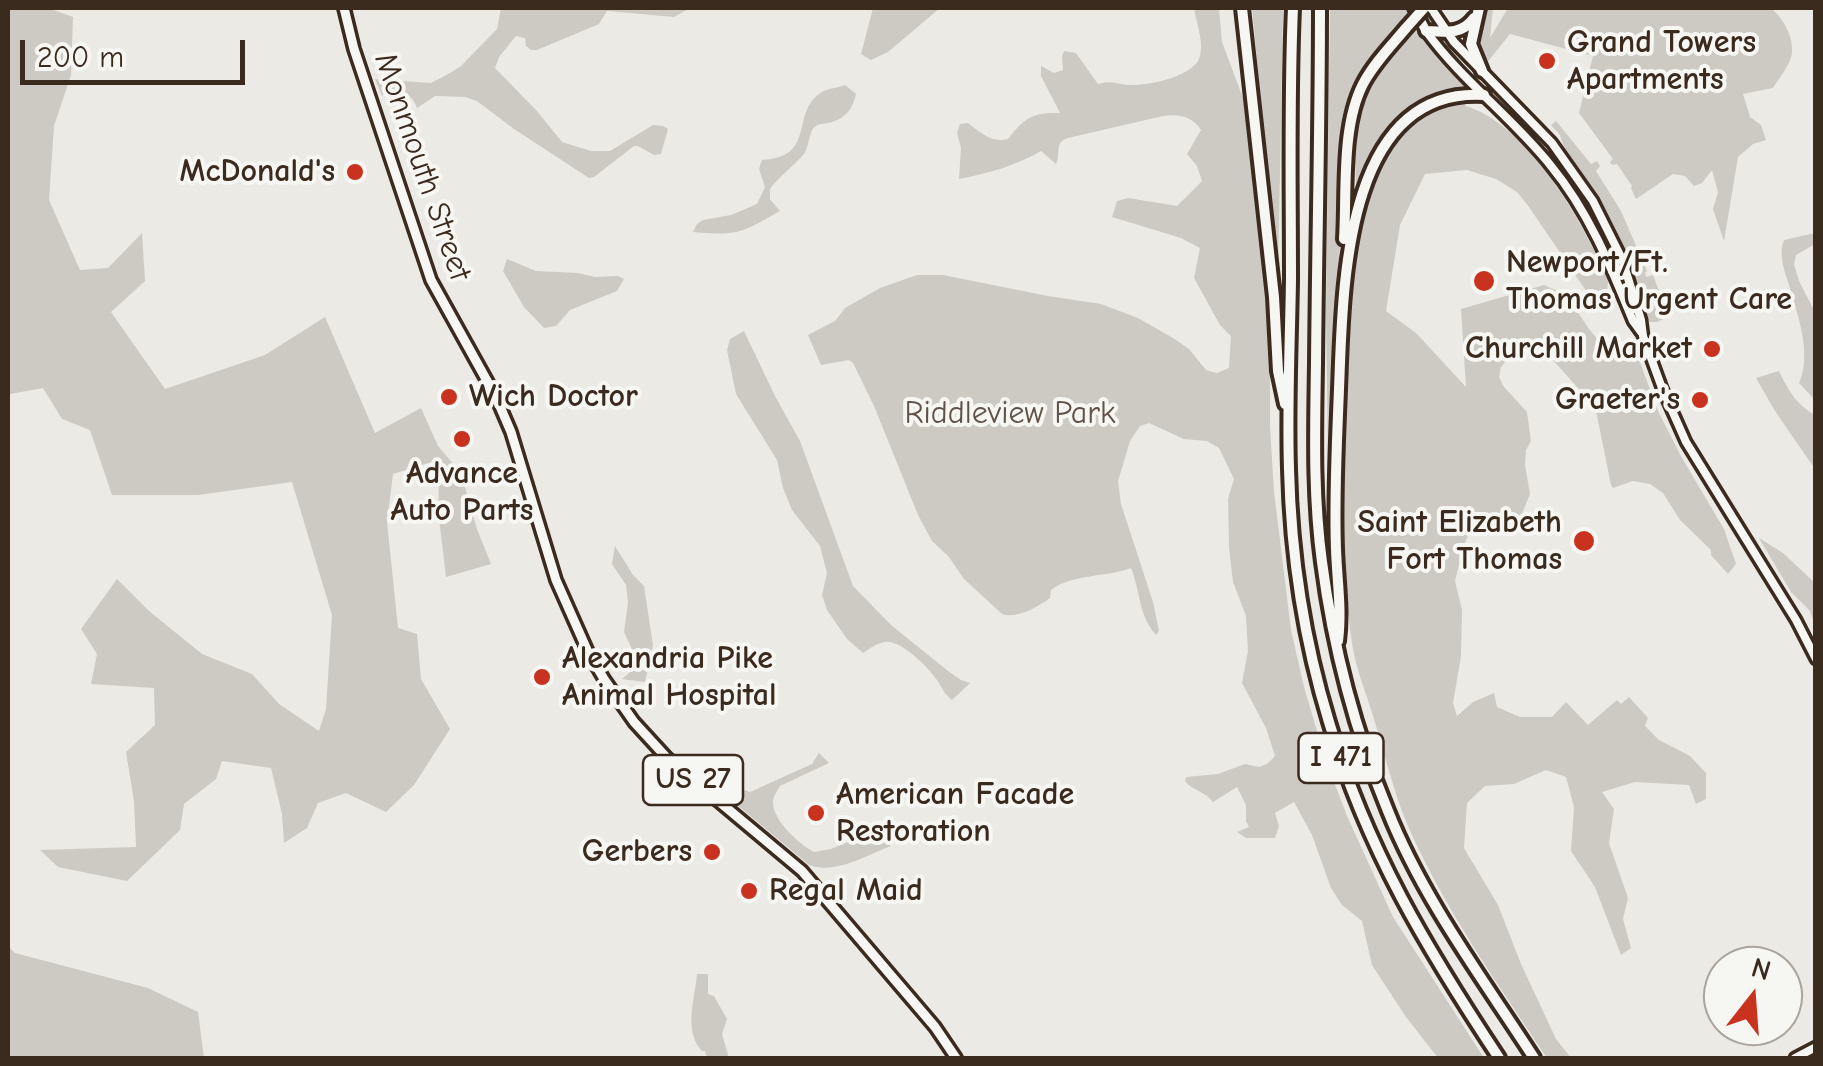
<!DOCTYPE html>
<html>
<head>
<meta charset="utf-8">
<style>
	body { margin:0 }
	#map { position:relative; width:1823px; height:1066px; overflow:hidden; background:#ebeae5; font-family:"Comic Neue",sans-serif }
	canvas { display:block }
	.frame { position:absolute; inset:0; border:10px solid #3b2a1e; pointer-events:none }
	.north { position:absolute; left:1703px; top:946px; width:100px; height:100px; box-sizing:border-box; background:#f6f6f2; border:2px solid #aba49d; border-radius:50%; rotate:17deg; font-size:28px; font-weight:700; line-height:40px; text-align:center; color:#3b2a1e }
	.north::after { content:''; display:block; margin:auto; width:35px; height:45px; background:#c8321e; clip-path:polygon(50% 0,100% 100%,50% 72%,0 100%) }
	.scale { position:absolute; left:20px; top:40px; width:225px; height:45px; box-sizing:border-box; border:5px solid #3b2a1e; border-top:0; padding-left:12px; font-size:30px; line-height:35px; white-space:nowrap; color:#3b2a1e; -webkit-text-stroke:8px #f6f6f2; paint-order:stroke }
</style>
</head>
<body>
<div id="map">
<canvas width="1823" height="1066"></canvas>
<div class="frame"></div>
<div class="north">N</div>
<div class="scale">200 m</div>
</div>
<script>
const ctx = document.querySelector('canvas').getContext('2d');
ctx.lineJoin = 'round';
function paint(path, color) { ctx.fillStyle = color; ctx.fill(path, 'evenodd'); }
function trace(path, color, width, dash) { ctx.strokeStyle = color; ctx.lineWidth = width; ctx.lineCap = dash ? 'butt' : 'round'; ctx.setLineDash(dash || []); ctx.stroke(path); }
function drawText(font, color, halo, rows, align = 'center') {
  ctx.font = font + ' "Comic Neue",sans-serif'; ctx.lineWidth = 8; ctx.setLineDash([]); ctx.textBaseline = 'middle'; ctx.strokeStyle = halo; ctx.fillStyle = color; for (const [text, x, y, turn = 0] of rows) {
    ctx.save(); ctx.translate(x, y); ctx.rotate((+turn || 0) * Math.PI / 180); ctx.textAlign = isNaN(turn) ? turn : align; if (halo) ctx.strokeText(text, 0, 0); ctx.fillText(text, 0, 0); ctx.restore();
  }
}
const green = new Path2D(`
	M8 8H48L73 17 71 75 54 126 49 200 80 270 108 268 142 233 145 281 111 312 165 389 265 355 325 317 375 433 421 408 438 446 461 473 477 529 491 564 446 577 439 518 438 460 393 474 387 522 398 628 417 634 421 679 450 729 414 785 386 812 346 793 318 803 307 828 284 843 282 814 271 768 222 761 216 779 184 804 180 830 127 881 58 867 40 850 136 847 134 801 126 752 155 725 154 688 91 684 97 654 81 629 117 579 149 611 202 654 252 674 279 704 319 731 326 709 332 615 292 482 198 495H112L90 430 62 419 43 388 10 394 8 397Z
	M501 8H690L674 17 607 11 599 24 537 50H531L526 46 525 38 516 36 499 57 495 68 536 110 562 142 591 151H610L653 125 663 126 668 129 661 154 654 155 638 146H634L594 177 589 178 514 129 477 101 465 97 435 96 417 108C412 94 403 91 389 88L382 96 375 79 431 83 450 73 461 66 497 29Z
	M873 8H940L888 52 871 60 861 54Z
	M1194 8H1219L1222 42 1246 106 1265 273 1270 350V427L1274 492 1291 630 1304 687 1325 758 1347 816 1393 917 1484 1058H1438L1406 1017 1372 965 1362 921 1342 905 1331 888 1312 835 1294 802 1275 813 1279 826 1275 838H1246L1237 832 1249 827 1246 821V805L1237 787 1213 802C1205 791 1191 790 1185 781L1186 777 1218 774 1245 764 1259 767 1267 764 1275 756 1266 728 1242 683 1248 651 1246 616 1233 582 1229 547 1228 499 1234 479 1219 448 1207 441 1184 439 1149 423 1140 426 1130 441 1118 481 1121 504 1153 602 1159 631 1156 635C1139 617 1140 590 1131 568 1105 578 1074 573 1051 590L1050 598C1038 607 1017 619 1002 614L964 579 949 557 932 541 918 515 874 406 853 363 849 360 821 365 808 335 835 321 845 308 880 288 917 275H943L1048 296 1101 304 1138 318 1173 338 1189 349 1206 370 1217 373 1229 368 1231 336 1220 325 1194 278 1200 248 1181 238 1112 217 1117 201 1128 198 1177 206 1202 181 1197 166 1187 154 1201 130C1192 116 1179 114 1163 116L1068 138C1054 142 1061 153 1056 164L1041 151C1015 166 989 173 959 179L961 148 957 133 960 124 968 123C981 133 991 143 1008 139 1024 118 1033 112 1060 113L1041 76V66L1054 73 1063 70 1062 56 1064 51 1076 53 1098 84C1111 80 1116 84 1129 85 1148 86 1196 76 1200 56 1204 41 1196 22 1194 8Z
	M1252 8H1283L1278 280Z
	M1330 8H1405L1409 17C1367 59 1353 76 1344 135L1333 429 1328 465 1326 310Z
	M1488 8H1493L1490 38 1508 8H1771C1782 17 1793 35 1792 51 1792 63 1779 78 1773 88L1743 94 1750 117 1761 125 1766 140 1753 144 1738 157 1724 241 1713 209 1718 192 1712 170 1702 183 1694 186 1685 176 1673 174 1636 199 1631 188 1632 186 1617 164 1612 165 1610 162 1613 159 1579 113 1593 56 1510 34 1486 64C1471 44 1479 29 1488 8Z
	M1415 25 1434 53 1466 89C1403 95 1380 136 1356 188 1356 170 1354 152 1355 134 1358 92 1391 57 1415 25Z
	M845 85 856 94C853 108 846 118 832 122 829 123 818 124 816 126 808 131 810 147 803 155 793 167 779 176 770 189V199L780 211C741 233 739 236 693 232L697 224 703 220 731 215 757 204 765 187 759 169 762 160C818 157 789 112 822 92 828 88 838 88 845 85Z
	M1462 99 1466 106C1521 123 1570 201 1594 250 1599 259 1606 269 1608 279 1608 284 1607 289 1607 294L1595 304 1529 207 1517 192 1496 179 1467 170 1425 174 1400 225 1386 311 1416 333 1466 387 1461 309 1544 285C1549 288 1555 289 1559 292 1587 311 1590 357 1632 347L1635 349 1658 411 1682 458 1724 529 1736 564 1728 574 1711 555V550L1680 520 1663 493 1650 484 1633 481 1613 488 1611 485 1594 401 1591 394 1585 396 1535 340 1526 338 1501 367 1499 377 1504 387 1527 412 1531 441 1526 450 1525 465 1530 494 1521 516 1509 519 1486 512 1475 517 1463 548 1455 581 1462 610 1461 656 1453 703 1457 716 1473 702 1494 693 1497 707 1520 717H1552L1566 702 1588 725 1617 700 1621 704 1629 697 1648 718 1645 726 1659 740 1690 756 1706 773V799L1696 804 1689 785 1635 782 1602 792 1614 809 1609 843 1628 898 1623 919 1631 948 1621 955 1595 887 1571 851 1574 807 1566 777 1546 770 1514 784 1485 786 1467 803 1464 848 1498 905 1521 964 1556 1039 1571 1058H1547C1497 983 1444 908 1407 824 1393 790 1384 751 1373 716 1366 692 1355 667 1352 643 1340 562 1344 481 1346 400 1348 331 1345 238 1374 176 1392 136 1420 111 1462 99Z
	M1556 121 1591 164 1597 161 1600 166 1596 171 1621 211 1647 271 1645 272 1646 277 1653 275 1664 304 1666 318 1657 322H1650L1647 319 1620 241 1604 208 1565 150 1560 135 1551 125Z
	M1815 233V244L1796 255 1794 264 1799 281 1815 312V400L1799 383C1812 354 1798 317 1790 288 1785 271 1778 257 1784 240Z
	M507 259 536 271 578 273 595 277 618 276 624 279 617 291 570 310 556 326 544 328 524 307 503 271Z
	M744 331 775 396 800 441 853 586 891 625 948 671 961 680 970 683 952 700C944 694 943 689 937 680 929 668 900 639 885 642 877 643 869 649 863 653L847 639 827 610 822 595 827 573 820 546 792 510 783 488 777 460 736 394 727 350 730 339Z
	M1779 371C1788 390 1796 404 1815 415V469L1775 411 1756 378Z
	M1759 538 1783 553 1815 583V626L1810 611 1791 592Z
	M615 546 633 575 644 586 653 645 645 682 622 679 636 667 637 660 624 632 628 602 626 585 612 564Z
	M819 753 829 763 780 786C778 789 773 797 773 801 772 820 799 844 814 852L831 849 853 840 869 844 886 841 891 846C867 855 835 875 809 865L736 804 739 793 728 778 738 780 744 790 750 792 812 764Z
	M8 946 15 953 148 988 198 1012 204 1058H8Z
	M697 974H708V994L714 996 727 1019 722 1034 729 1058H707L705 1051H702C683 1031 695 999 697 974Z`);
const secondary = new Path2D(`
	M1431 8 1454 42 1552 143 1593 201 1622 259 1641 320 1643 336 1662 388 1686 442 1796 620 1816 659
	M1426 31C1462 81 1513 118 1551 166 1589 212 1611 267 1633 321L1641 332
	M1795 1058 1816 1047`);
const primary = new Path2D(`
	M344 8 354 49 431 280 496 397 511 432 556 580 588 652 604 679 634 722 667 758 802 871 935 1027 956 1058
	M1414 8 1426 31`);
const highway = new Path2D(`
	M1242 8 1274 297 1278 371 1285 404
	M1293 8C1289 98 1291 189 1291 280 1290 343 1287 406 1289 469 1291 555 1304 640 1329 722 1367 850 1427 949 1499 1058
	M1320 8C1320 126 1317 245 1316 364 1315 430 1313 496 1322 562 1333 647 1355 731 1388 811 1423 899 1483 979 1534 1058
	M1479 8 1471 44 1482 71
	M1426 31C1445 32 1462 35 1474 18
	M1344 239C1347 191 1341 127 1363 84 1374 63 1391 46 1406 28
	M1338 641C1342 610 1337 580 1336 549 1334 496 1337 442 1339 389 1343 292 1342 87 1484 95`);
const highwayBridge = new Path2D(`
	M1406 28 1424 8`);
const markers = [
	[1547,61,10,"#c8321e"],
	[355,172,10,"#c8321e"],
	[1484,281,12,"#c8321e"],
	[1712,349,10,"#c8321e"],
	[449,397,10,"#c8321e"],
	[1700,400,10,"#c8321e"],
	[462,439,10,"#c8321e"],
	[1584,541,12,"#c8321e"],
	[542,677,10,"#c8321e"],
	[816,813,10,"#c8321e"],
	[712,852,10,"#c8321e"],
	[749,891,10,"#c8321e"]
];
const shields = [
	[1341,758,85],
	[693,780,100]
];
const shieldNames = [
	["I 471",1341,758],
	["US 27",693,780]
];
const poiNames = [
	["Grand Towers",1567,43],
	["Apartments",1567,80],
	["McDonald's",335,172,"right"],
	["Newport/Ft.",1506,263],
	["Thomas Urgent Care",1506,300],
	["Churchill Market",1692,349,"right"],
	["Wich Doctor",469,397],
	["Graeter's",1680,400,"right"],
	["Advance",462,474,"center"],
	["Auto Parts",462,511,"center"],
	["Saint Elizabeth",1562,523,"right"],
	["Fort Thomas",1562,560,"right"],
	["Alexandria Pike",562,659],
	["Animal Hospital",562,696],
	["American Facade",836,795],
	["Restoration",836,832],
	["Gerbers",692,852,"right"],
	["Regal Maid",769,891]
];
const streetNames = [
	["Monmouth Street",422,167,71]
];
const parkNames = [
	["Riddleview Park",1010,414]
];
paint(green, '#cdcac4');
trace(secondary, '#3b2a1e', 15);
trace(primary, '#3b2a1e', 16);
trace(highway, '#3b2a1e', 18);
trace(secondary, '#f6f6f2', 8);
trace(primary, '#f6f6f2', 9);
trace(highway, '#f6f6f2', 10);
trace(highwayBridge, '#3b2a1e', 18, []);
trace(highwayBridge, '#f6f6f2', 10);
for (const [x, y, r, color] of markers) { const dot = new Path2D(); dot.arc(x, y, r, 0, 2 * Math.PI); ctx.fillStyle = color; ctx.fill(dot); trace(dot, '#f6f6f2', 4); }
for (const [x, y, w] of shields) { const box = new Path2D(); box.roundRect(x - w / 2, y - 25, w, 50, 8); ctx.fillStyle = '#f6f6f2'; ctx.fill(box); trace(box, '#3b2a1e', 2.5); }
drawText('bold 30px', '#3b2a1e', null, shieldNames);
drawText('bold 32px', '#3b2a1e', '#f6f6f2', poiNames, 'left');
drawText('32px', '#3b2a1e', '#f6f6f2', streetNames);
drawText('32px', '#605248', '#f6f6f2', parkNames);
</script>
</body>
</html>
